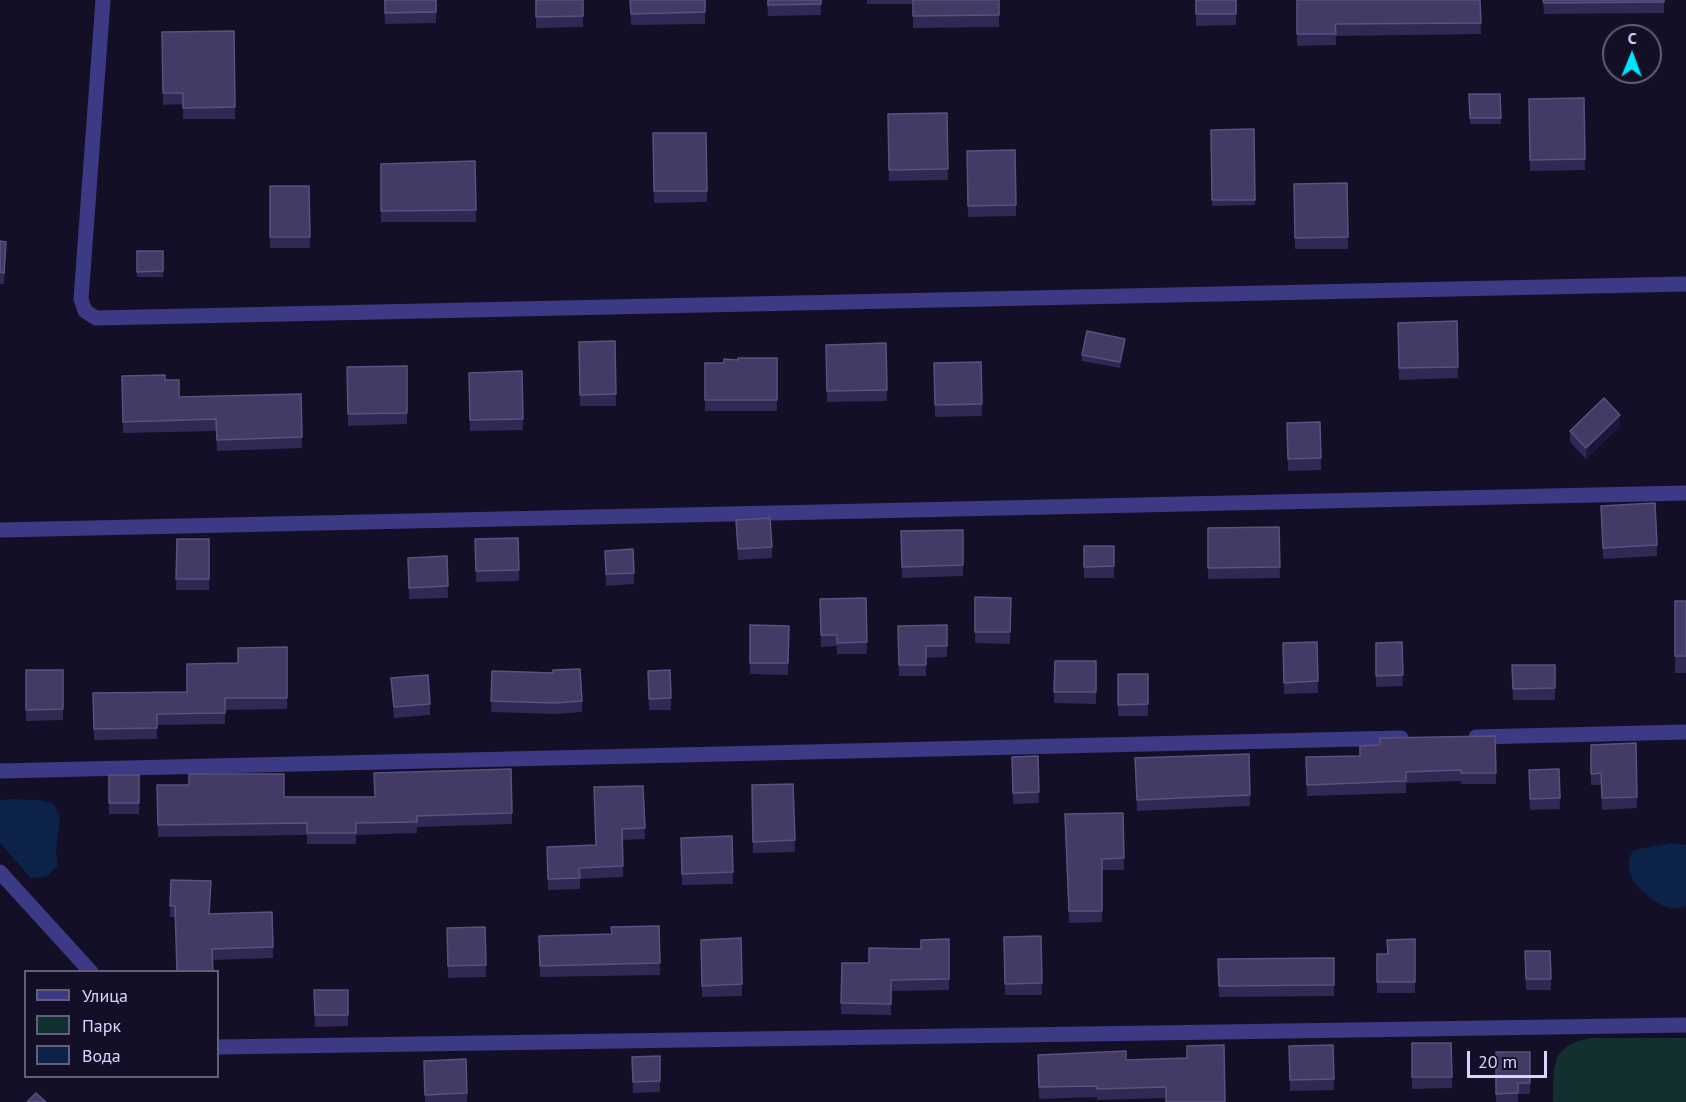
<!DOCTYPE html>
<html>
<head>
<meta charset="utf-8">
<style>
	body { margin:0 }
	#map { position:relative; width:1686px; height:1102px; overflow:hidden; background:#130f26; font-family:"PT Sans",sans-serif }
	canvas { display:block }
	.legend { position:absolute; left:24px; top:970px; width:195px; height:108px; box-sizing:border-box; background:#130f26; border:2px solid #625e7d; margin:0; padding:8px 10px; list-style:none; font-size:18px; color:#d9d4ff }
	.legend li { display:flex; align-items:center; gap:12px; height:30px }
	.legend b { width:30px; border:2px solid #625e7d }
	.north { position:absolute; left:1602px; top:24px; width:60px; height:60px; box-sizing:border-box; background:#130f26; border:2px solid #625e7d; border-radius:50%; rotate:1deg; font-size:16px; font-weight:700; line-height:24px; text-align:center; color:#d9d4ff }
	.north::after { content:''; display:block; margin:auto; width:21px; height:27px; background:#00e5ff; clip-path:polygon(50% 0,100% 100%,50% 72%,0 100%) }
	.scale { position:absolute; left:1467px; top:1051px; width:80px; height:27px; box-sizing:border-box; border:3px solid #d9d4ff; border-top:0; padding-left:8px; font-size:18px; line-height:21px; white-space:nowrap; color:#d9d4ff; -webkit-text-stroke:4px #130f26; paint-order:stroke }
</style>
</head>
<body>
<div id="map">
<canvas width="1686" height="1102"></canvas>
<ul class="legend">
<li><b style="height:8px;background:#3d3a85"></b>Улица</li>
<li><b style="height:16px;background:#12302f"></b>Парк</li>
<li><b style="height:16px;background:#0c2248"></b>Вода</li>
</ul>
<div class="north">С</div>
<div class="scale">20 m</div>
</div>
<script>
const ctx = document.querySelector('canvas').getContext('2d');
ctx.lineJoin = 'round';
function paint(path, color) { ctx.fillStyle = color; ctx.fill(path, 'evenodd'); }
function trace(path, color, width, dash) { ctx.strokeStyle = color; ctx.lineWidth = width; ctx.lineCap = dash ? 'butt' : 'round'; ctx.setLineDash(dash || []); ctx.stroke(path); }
const green = new Path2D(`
	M1592 1038H1686V1102H1553C1554 1066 1549 1045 1592 1038Z`);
const water = new Path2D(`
	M10 799 39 800 54 804 60 817 56 850 58 866 46 877 31 878 0 843V800Z
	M1671 843 1686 845V906C1679 908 1674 910 1667 907 1647 900 1616 872 1634 850Z`);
const minor = new Path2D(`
	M103 0 81 299 85 311 96 318 1686 284
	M0 530 1686 493
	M1476 737 1686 732
	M0 771 1401 738
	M0 872 91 972
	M218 1047 1686 1025`);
const wall = new Path2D(`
	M384 0H436V23L385 24Z
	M536 0H583V27L536 28Z
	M630 0H705V24L631 25Z
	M767 0H821V15L768 16Z
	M867 0H999V27L913 28V4H867Z
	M1196 0H1236V25L1196 26Z
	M1297 0H1480L1481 34 1336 36V45L1297 46Z
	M1543 0H1664V13L1544 14Z
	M234 31 235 119H183V104L163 105 162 32Z
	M1469 94H1500L1501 124H1470Z
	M1584 98 1585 170 1530 171 1529 99Z
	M947 113 948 180 889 181 888 114Z
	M1254 129 1255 205 1212 206 1211 130Z
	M653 133H706L707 202 654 203Z
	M1015 150 1016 216 968 217 967 151Z
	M475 161 476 222H381V164Z
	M1347 183 1348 249H1295L1294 184Z
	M270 186H309L310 248H270Z
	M0 241 6 253 4 284H0Z
	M137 251H163V277H137Z
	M1457 321 1458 378 1399 380 1398 323Z
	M615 341 616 406H580L579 342Z
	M886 343 887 401 827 402 826 345Z
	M1125 345 1120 368 1082 361V355Z
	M777 358V411H705V363H724L738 360Z
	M981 362 982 416 935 417 934 363Z
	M407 366V424L348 426 347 367Z
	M522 371 523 430 470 431 469 373Z
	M122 376 165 380 179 397 301 394 302 448 217 451 216 431 123 433Z
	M1287 423 1321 458V470L1288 471Z
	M1620 426 1586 459 1570 442V431Z
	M1601 506 1657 545V556L1603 559Z
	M736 520 772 547V558L738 560Z
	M1279 527 1280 578 1208 579V528Z
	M963 530V576L902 578 901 531Z
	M518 538 519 581 476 582 475 539Z
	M177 539H209V590H176Z
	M1084 546H1114V578H1084Z
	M605 551 634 573V584L606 586Z
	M447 556 448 598 409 599 408 558Z
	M975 597 1011 598 1010 644 975 643Z
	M866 598 867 654H837V646L821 647 820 599Z
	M1675 601H1686V673H1675Z
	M750 625 789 626 788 675 750 674Z
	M947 625V657L926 658V676H899L898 626Z
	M1402 642 1403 686 1376 687V643Z
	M1283 643 1318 681V693L1284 694Z
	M287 647V709L225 710V724L157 725V739L94 740 93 693 187 692 238 663Z
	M1055 661H1096V704L1054 703Z
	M1512 665H1555V700H1513Z
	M26 670H63V720L26 721Z
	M670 670 671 710H649L648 671Z
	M492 671 582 701V712L555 714 491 712Z
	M1118 674H1148V716H1118Z
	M391 678 430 704V715L394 718Z
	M1495 736 1496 784H1461V781L1406 783V793L1307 796 1306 757 1360 756 1380 745Z
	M1636 743 1637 808 1602 810 1601 785H1591V745Z
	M1249 754 1250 806 1137 811 1135 758Z
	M1038 756 1039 803 1013 804 1012 757Z
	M511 769 512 824 417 827V833L356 835V844H307V835L158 837 157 785 284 797H375Z
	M1559 769 1560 809 1530 810 1529 770Z
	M109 775H139V814H109Z
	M793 784 795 852 753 853 752 785Z
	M643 786 645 839 622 840 623 877 580 879V889L548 890 547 847 596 845Z
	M1123 813 1124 870H1102V922L1069 923 1065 826Z
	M732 836 733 884 682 885 681 838Z
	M171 880 210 914 272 912 273 958 212 960 175 917H170Z
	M659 926 660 975 540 977 539 936 612 934Z
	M485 927 486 977 448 978 447 928Z
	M1041 936 1042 995H1005L1004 937Z
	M741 938 742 996 702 997 701 940Z
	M949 939V990L891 991V1015L841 1014 842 963H869L921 949Z
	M1415 939V993H1377V954H1387Z
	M1525 951 1551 979V990H1526Z
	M1334 958V996L1219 997 1218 959Z
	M314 990H348V1026L315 1027Z
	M1412 1043H1451L1452 1088 1412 1089Z
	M1224 1045 1166 1098 1097 1100V1097L1039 1099 1038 1055 1126 1060 1187 1058Z
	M1333 1045 1334 1090 1290 1091 1289 1046Z
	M1496 1052H1530V1094H1518V1102H1496Z
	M660 1056V1092L633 1093 632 1057Z
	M466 1059 467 1102H425L424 1061Z`);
const shadedWall = new Path2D(`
	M1125 339V345L1120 368V362Z
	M1620 415V426L1586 459V448Z`);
const building = new Path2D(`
	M385 0H436V12L385 13Z
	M536 0H583V16L536 17Z
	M630 0H705V12L631 14Z
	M768 0H821V4L768 5Z
	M913 0H999V15L913 16Z
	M1196 0H1236V14H1196Z
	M1297 0H1480L1481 23 1335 24 1336 34H1297Z
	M1543 0H1664V2L1544 3Z
	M234 31 235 107 183 108V93H163L162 32Z
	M1469 94H1500L1501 118H1470Z
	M1584 98 1585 159 1530 160 1529 99Z
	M947 113 948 169 889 170 888 114Z
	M1254 129 1255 200H1212L1211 130Z
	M653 133H706L707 191H654Z
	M1015 150 1016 205 968 206 967 151Z
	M475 161 476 210 381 211V164Z
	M1347 183 1348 237 1295 238 1294 184Z
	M270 186H309L310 237H270Z
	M0 241 6 242 4 273 0 272Z
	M137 251H163V271L137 272Z
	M1457 321 1458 367 1399 368 1398 323Z
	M1087 331 1125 339 1120 362 1082 355Z
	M615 341 616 394 580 395 579 342Z
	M886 343 887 390 827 391 826 345Z
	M738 358H777V400H705V363H724V359L738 360Z
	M981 362 982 404 935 405 934 363Z
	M407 366V413L348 414 347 367Z
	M522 371 523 419 470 420 469 373Z
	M165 375V380H179V397L301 394 302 437 217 440 216 419 123 422 122 376Z
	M1604 398 1620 415 1586 448 1570 431Z
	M1320 422 1321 458 1288 459 1287 423Z
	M1655 503 1657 545 1603 548 1601 506Z
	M770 518 772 547 738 549 736 520Z
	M1279 527 1280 567 1208 568V528Z
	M963 530V565L902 567 901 531Z
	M518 538 519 570 476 571 475 539Z
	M177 539H209V579H176Z
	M1084 546H1114V566L1084 567Z
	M633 549 634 573 606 574 605 551Z
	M447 556 448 586 409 588 408 558Z
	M975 597 1011 598 1010 632H975Z
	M866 598 867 642 837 643V635H821L820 599Z
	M1675 601H1686V656H1675Z
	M750 625 789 626 788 663H750Z
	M947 625V646H926V665H899L898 626Z
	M1317 642 1318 681 1284 683 1283 643Z
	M1402 642 1403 675 1376 676V643Z
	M287 647V698H225V713L157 714V728L94 729 93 693 187 692V664L238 663V648Z
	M1055 661H1096V692H1054Z
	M1512 665H1555V688L1513 689Z
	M580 669 582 701 555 703 491 701 492 671 553 673V670Z
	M26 670H63V709L26 710Z
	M670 670 671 698 649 699 648 671Z
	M1118 674H1148V704L1118 705Z
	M428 675 430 704 394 707 391 678Z
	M1495 736 1496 773H1461V770L1406 772V781L1307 785 1306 757 1360 756V746L1380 745V738Z
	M1636 743 1637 797 1602 798 1601 773 1591 774V745Z
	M1249 754 1250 795 1137 800 1135 758Z
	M1038 756 1039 792 1013 793 1012 757Z
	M511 769 512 813 417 816V822L356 823V833H307V823L158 825 157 785H189V774H284V797H375L374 773Z
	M1559 769 1560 798 1530 799 1529 770Z
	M109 775H139V803H109Z
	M793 784 795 840 753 842 752 785Z
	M643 786 645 828 622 829 623 866 579 868 580 878 548 879 547 847 596 845 594 787Z
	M1123 813 1124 858 1102 859V911H1069L1065 814Z
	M732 836 733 872 682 874 681 838Z
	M171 880 211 881 209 914 272 912 273 947 212 949 213 972H177L175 906H170Z
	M659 926 660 963 540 966 539 936 612 934 611 927Z
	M485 927 486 965 448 966 447 928Z
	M1041 936 1042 983 1005 984 1004 937Z
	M741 938 742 984 702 986 701 940Z
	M949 939V979L891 980V1004L841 1003 842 963H869V948L921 949V940Z
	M1415 939V982H1377V954H1388L1387 940Z
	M1525 951H1550L1551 979H1526Z
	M1334 958V985L1219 986 1218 959Z
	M314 990H348V1015H315Z
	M1412 1043H1451L1452 1077H1412Z
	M1224 1045 1225 1102H1166V1087L1097 1089V1086L1039 1087 1038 1055 1126 1051V1060L1187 1058V1046Z
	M1333 1045 1334 1079 1290 1080 1289 1046Z
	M1496 1052H1530V1083H1518V1093L1496 1094Z
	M660 1056V1081L633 1082 632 1057Z
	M466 1059 467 1093 425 1095 424 1061Z
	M36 1093 46 1102H27Z`);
paint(green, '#12302f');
paint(water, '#0c2248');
trace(minor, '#3d3a85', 15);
paint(wall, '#312854');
paint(shadedWall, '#1d163a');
paint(building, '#433a66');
trace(building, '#5a527e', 1.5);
</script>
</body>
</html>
